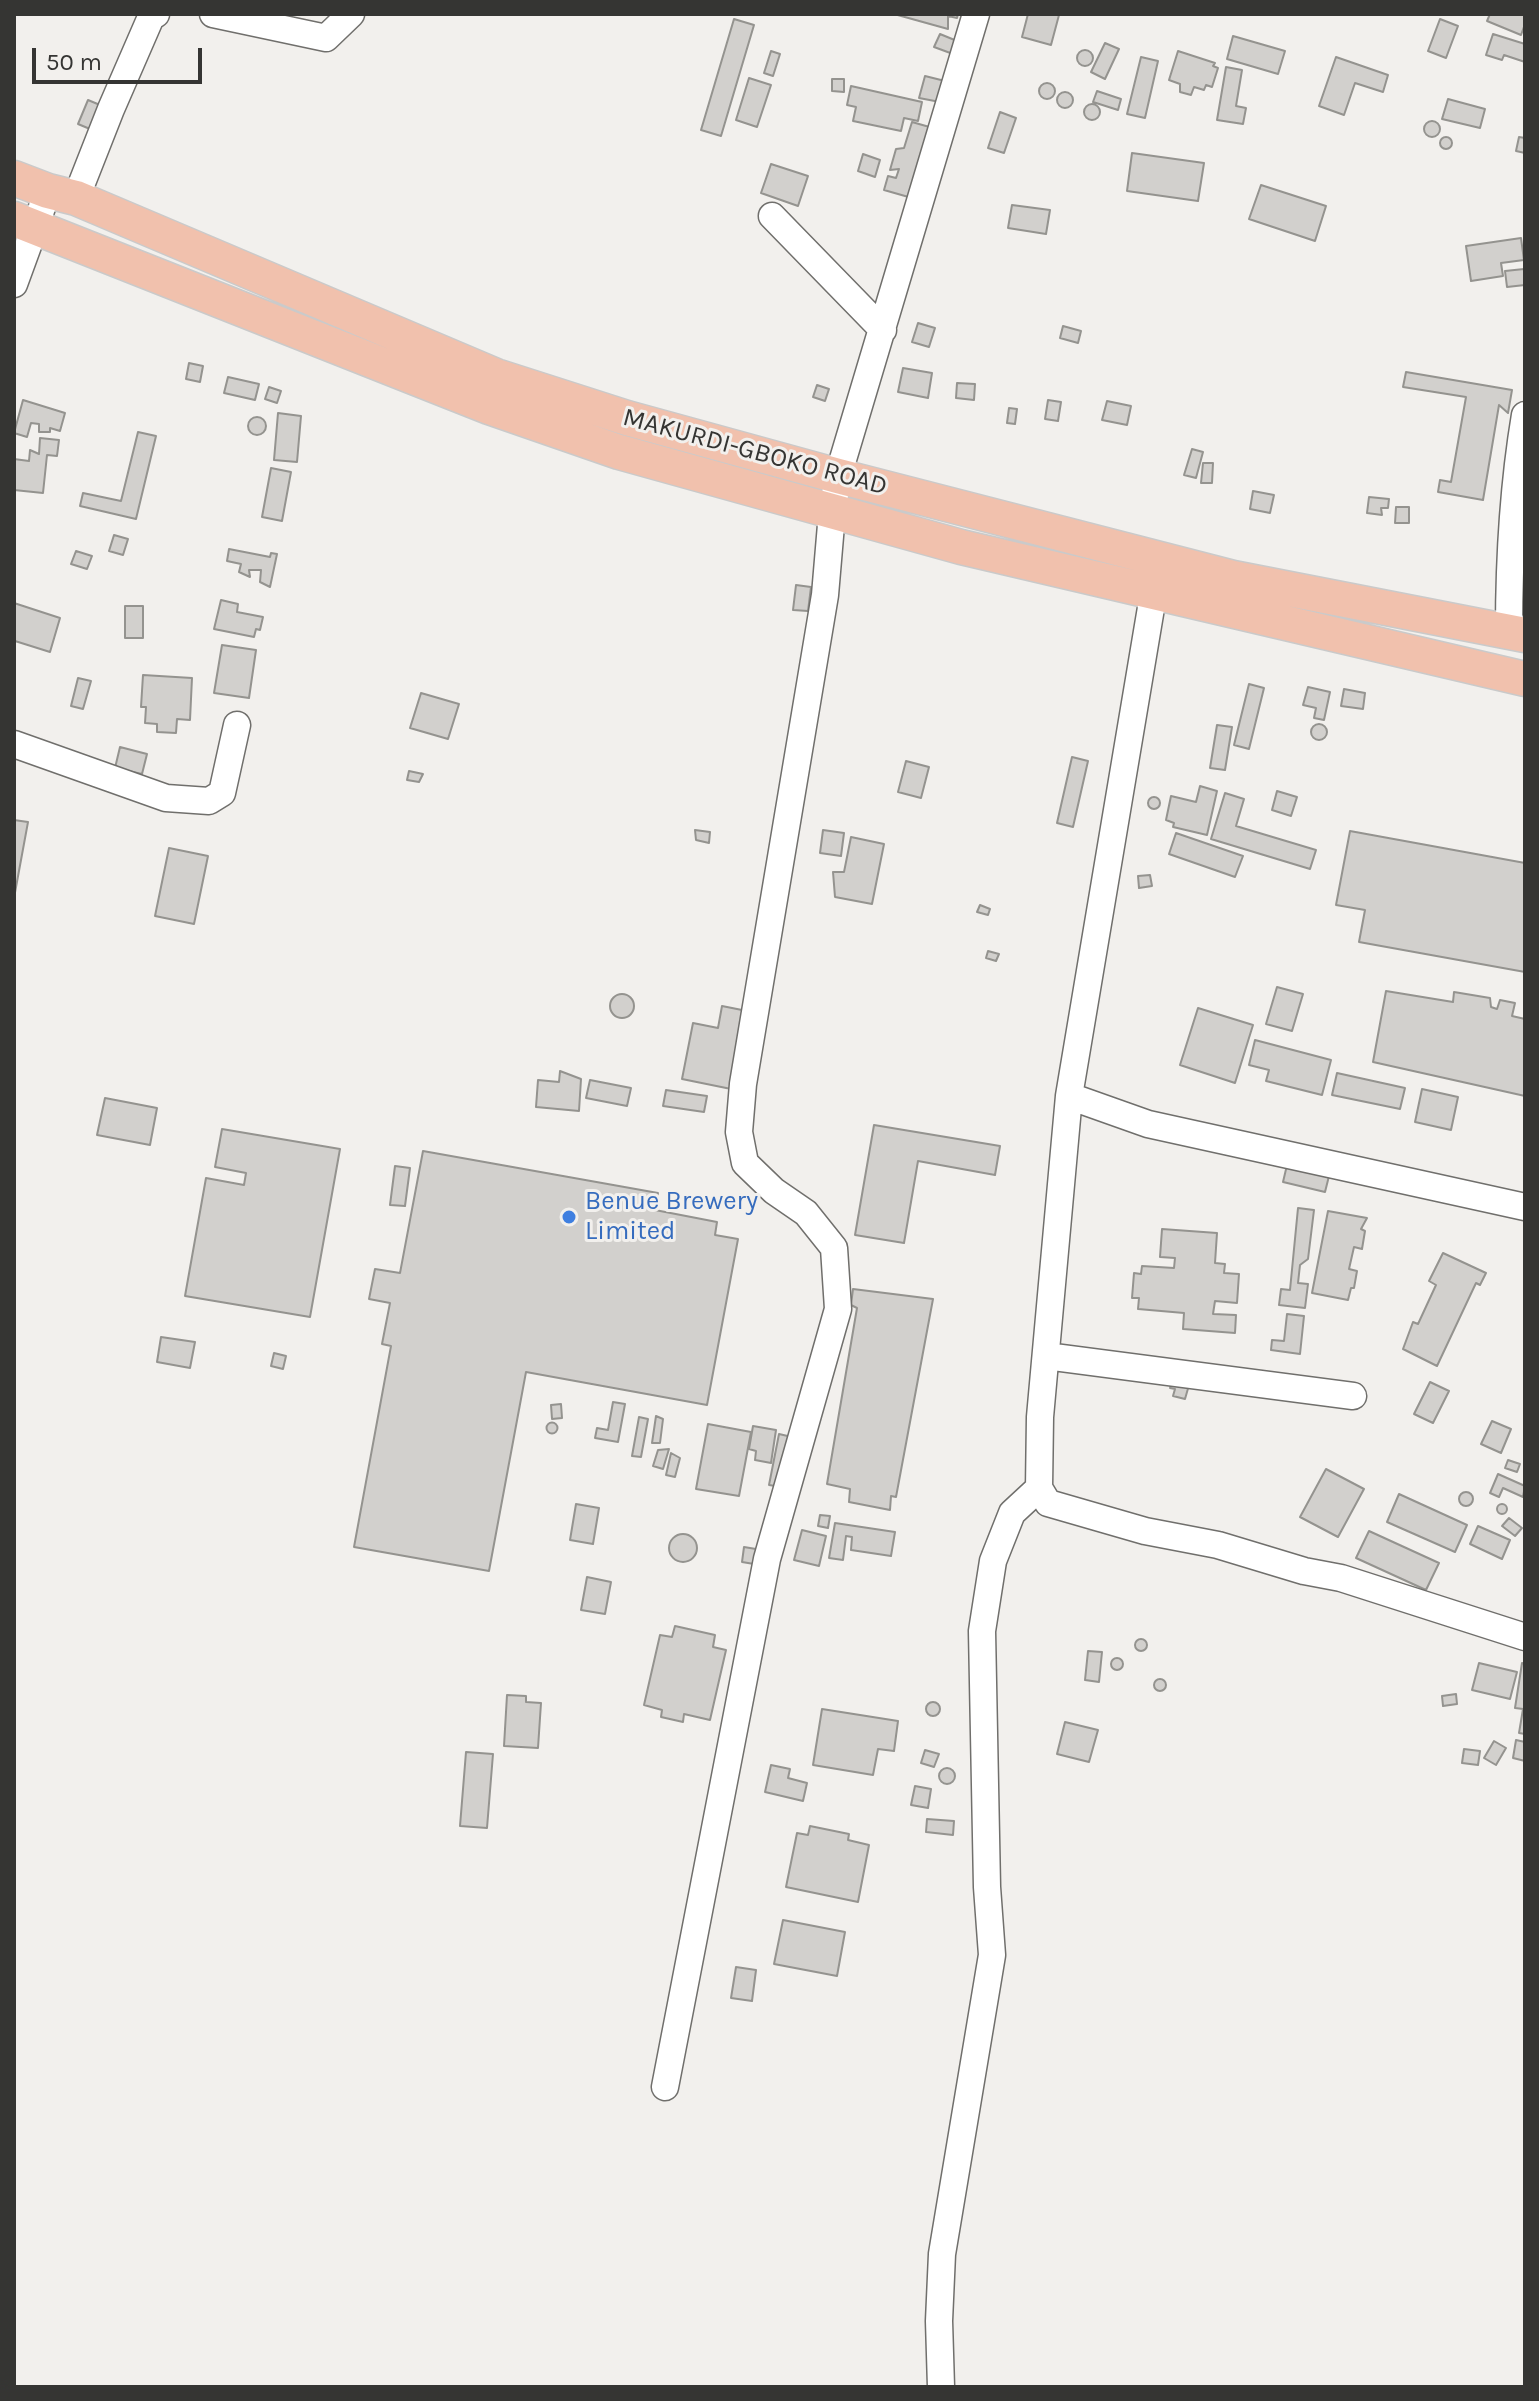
<!DOCTYPE html>
<html>
<head>
<meta charset="utf-8">
<style>
	body { margin:0 }
	#map { position:relative; width:1539px; height:2401px; overflow:hidden; background:#f2f0ed; font-family:Karla,sans-serif }
	canvas { display:block }
	.frame { position:absolute; inset:0; border:16px solid #353533; pointer-events:none }
	.scale { position:absolute; left:32px; top:48px; width:170px; height:36px; box-sizing:border-box; border:4px solid #353533; border-top:0; padding-left:10px; font-size:24px; line-height:28px; white-space:nowrap; color:#353533; -webkit-text-stroke:6px #f2f0ed; paint-order:stroke }
</style>
</head>
<body>
<div id="map">
<canvas width="1539" height="2401"></canvas>
<div class="frame"></div>
<div class="scale">50 m</div>
</div>
<script>
const ctx = document.querySelector('canvas').getContext('2d');
ctx.lineJoin = 'round';
function paint(path, color) { ctx.fillStyle = color; ctx.fill(path, 'evenodd'); }
function trace(path, color, width, dash) { ctx.strokeStyle = color; ctx.lineWidth = width; ctx.lineCap = dash ? 'butt' : 'round'; ctx.setLineDash(dash || []); ctx.stroke(path); }
function drawText(font, color, halo, rows, align = 'center') {
  ctx.font = font + ' Karla,sans-serif'; ctx.lineWidth = 6; ctx.setLineDash([]); ctx.textBaseline = 'middle'; ctx.strokeStyle = halo; ctx.fillStyle = color; for (const [text, x, y, turn = 0] of rows) {
    ctx.save(); ctx.translate(x, y); ctx.rotate((+turn || 0) * Math.PI / 180); ctx.textAlign = isNaN(turn) ? turn : align; if (halo) ctx.strokeText(text, 0, 0); ctx.fillText(text, 0, 0); ctx.restore();
  }
}
const building = new Path2D(`
	M894 14H958L957 18 948 16V29Z
	M1028 14 1059 15 1051 45 1022 37Z
	M1490 14H1525V24L1521 35 1487 21Z
	M734 19 754 25 721 136 701 130Z
	M1440 19 1458 26 1446 58 1428 51Z
	M940 34 957 41 953 54 934 47Z
	M1493 34 1525 44V62L1504 55 1502 60 1486 55Z
	M1233 36 1285 51 1278 74 1227 59Z
	M1105 43 1119 49 1105 79 1091 72Z
	M1077 58a8 8 0 1 1 16 0a8 8 0 1 1-16 0Z
	M771 51 780 54 773 76 764 73Z
	M1178 51 1215 63 1213 66 1218 68 1212 87 1206 85 1204 90 1194 87 1191 95 1180 92V84L1169 80Z
	M1141 57 1158 61 1145 118 1127 114Z
	M1336 57 1388 75 1383 92 1355 83 1344 115 1319 106Z
	M1226 67 1242 70 1236 106 1246 108 1243 124 1217 120Z
	M925 76 945 81 940 102 919 98Z
	M749 78 771 85 757 127 736 120Z
	M832 79H844V92L832 91Z
	M1039 91a8 8 0 1 1 16 0a8 8 0 1 1-16 0Z
	M851 86 922 102 918 121 904 118 901 131 853 121 856 107 847 105Z
	M1097 91 1121 99 1118 110 1093 102Z
	M1057 100a8 8 0 1 1 16 0a8 8 0 1 1-16 0Z
	M1448 99 1485 109 1480 128 1442 119Z
	M88 100 100 105 90 129 78 124Z
	M1084 112a8 8 0 1 1 16 0a8 8 0 1 1-16 0Z
	M1000 112 1016 118 1004 153 988 148Z
	M1424 129a8 8 0 1 1 16 0a8 8 0 1 1-16 0Z
	M912 122 933 128 919 200 884 190 888 176 896 178 899 169 890 170 896 149 904 148Z
	M1440 143a6 6 0 1 1 12 0a6 6 0 1 1-12 0Z
	M1519 137 1525 138V153L1516 151Z
	M1132 153 1204 163 1198 201 1127 191Z
	M863 154 880 160 875 177 858 171Z
	M771 164 808 176 798 206 761 193Z
	M1261 185 1326 206 1315 241 1249 219Z
	M1012 205 1050 210 1046 234 1008 228Z
	M1521 238 1524 260 1501 263 1503 276 1471 281 1466 246Z
	M1524 269 1525 285 1507 287 1505 271Z
	M918 323 935 328 929 347 912 342Z
	M1063 326 1081 331 1078 343 1060 338Z
	M189 363 203 366 200 382 186 379Z
	M903 368 932 373 928 398 898 392Z
	M1406 372 1512 390 1508 413 1499 405 1483 500 1438 492 1440 480 1451 482 1466 397 1403 387Z
	M228 377 259 384 255 400 224 393Z
	M957 383 975 384 974 400 956 398Z
	M817 385 829 389 825 401 813 397Z
	M269 387 281 391 277 403 265 399Z
	M23 400 65 413 60 431 50 428V432H39V424L31 423 27 437 14 433Z
	M1048 400 1061 402 1058 421 1045 419Z
	M1107 401 1131 406 1127 425 1102 420Z
	M1009 408 1017 409 1015 424 1007 423Z
	M278 413 301 416 297 462 274 460Z
	M248 426a9 9 0 1 1 18 0a9 9 0 1 1-18 0Z
	M138 432 156 436 136 519 80 506 83 493 121 501Z
	M40 438 59 440 57 456 47 455 43 493 14 490V459L29 461 30 450 39 454Z
	M1192 449 1203 452 1196 478 1184 475Z
	M1203 463H1213L1212 483H1201Z
	M271 468 291 472 282 521 262 517Z
	M1253 491 1274 495 1270 513 1250 509Z
	M1369 497 1389 499 1388 508H1381L1382 515 1367 513Z
	M1396 507H1409V523H1395Z
	M114 535 128 539 123 555 109 551Z
	M229 549 270 557 271 553 277 554 270 587 260 582 261 570H249L250 577 239 572 241 564 227 561Z
	M76 551 92 556 87 569 71 564Z
	M796 585 811 587 808 611 793 610Z
	M221 600 238 604 237 612 263 617 260 630 256 629 254 637 214 629Z
	M14 603 60 618 50 652 15 641 14 645Z
	M125 606H143V638H125Z
	M222 645 256 650 249 698 214 693Z
	M143 675 192 678 190 720 177 719 176 733 157 732V724L145 723 146 707H141Z
	M78 678 91 681 83 709 71 706Z
	M1249 684 1264 688 1249 749 1234 745Z
	M1308 687 1330 692 1324 720 1314 718 1316 708 1303 705Z
	M1344 689 1365 693 1363 709 1341 706Z
	M421 693 459 704 448 739 410 728Z
	M1311 732a8 8 0 1 1 16 0a8 8 0 1 1-16 0Z
	M1217 725 1232 727 1225 770 1210 768Z
	M120 747 147 754 142 774 115 768Z
	M1072 757 1088 761 1073 827 1057 823Z
	M906 761 929 767 921 798 898 792Z
	M409 771 423 774 419 782 407 780Z
	M1200 786 1217 791 1207 835 1173 827 1174 823 1166 820 1171 796 1196 802Z
	M1277 791 1297 797 1291 816 1272 810Z
	M1225 793 1244 799 1236 826 1316 850 1310 869 1211 839Z
	M1148 803a6 6 0 1 1 12 0a6 6 0 1 1-12 0Z
	M14 820 28 822 14 898Z
	M695 830 710 832 709 843 696 840Z
	M823 830 844 833 841 856 820 853Z
	M1350 831 1525 863V972L1359 942 1365 910 1336 905Z
	M1176 833 1243 856 1235 877 1169 854Z
	M851 837 884 844 872 904 835 897 833 872H844Z
	M169 848 208 856 194 924 155 916Z
	M1150 875 1152 886 1139 888 1138 876Z
	M980 905 990 909 988 915 977 912Z
	M988 951 999 954 996 961 986 958Z
	M1277 987 1303 994 1292 1031 1266 1024Z
	M1386 991 1453 1002 1454 992 1490 998 1491 1007 1497 1009 1500 1000 1515 1003 1512 1016 1525 1019V1096L1373 1062Z
	M610 1006a12 12 0 1 1 24 0a12 12 0 1 1-24 0Z
	M722 1006 752 1012 736 1090 682 1079 693 1023 718 1028Z
	M1198 1008 1253 1025 1235 1083 1180 1065Z
	M1255 1040 1331 1060 1322 1095 1266 1081 1269 1070 1249 1065Z
	M560 1071 581 1079 579 1111 536 1107 538 1080 559 1082Z
	M1337 1073 1405 1088 1400 1109 1332 1095Z
	M590 1080 631 1088 627 1106 586 1098Z
	M1422 1089 1458 1097 1451 1130 1415 1122Z
	M666 1090 707 1096 704 1112 663 1106Z
	M105 1098 157 1108 150 1145 97 1135Z
	M874 1125 1000 1146 995 1175 918 1161 904 1243 855 1235Z
	M222 1129 340 1149 310 1317 185 1296 206 1178 244 1185 246 1173 215 1167Z
	M423 1151 658 1193 655 1210 717 1222 715 1235 738 1239 707 1405 526 1372 489 1571 354 1547 391 1346 382 1344 390 1303 369 1299 375 1269 400 1273Z
	M1287 1165 1329 1176 1325 1192 1283 1182Z
	M395 1166 410 1168 405 1206 390 1205Z
	M1298 1208 1314 1210 1308 1259 1300 1265 1298 1283 1308 1284 1305 1308 1279 1305 1281 1289 1290 1290Z
	M1328 1211 1367 1218 1361 1229 1365 1231 1362 1249 1354 1247 1349 1269 1357 1271 1354 1288H1351L1348 1300 1312 1293Z
	M1162 1229 1217 1233 1215 1263 1225 1264 1224 1273 1239 1274 1237 1303 1215 1301 1213 1314 1236 1315 1235 1333 1183 1329 1184 1313 1138 1309 1139 1298H1132L1134 1273 1141 1274 1142 1266 1174 1268 1175 1258 1160 1257Z
	M1443 1253 1486 1273 1480 1285 1476 1283 1437 1366 1403 1349 1413 1322 1418 1324 1436 1285 1429 1281Z
	M853 1289 933 1299 896 1497 891 1496 890 1510 849 1502 850 1489 827 1484 857 1308 851 1305Z
	M1287 1314 1304 1316 1300 1354 1271 1350 1272 1340 1284 1341Z
	M161 1337 195 1342 190 1368 157 1362Z
	M274 1353 286 1356 283 1369 271 1366Z
	M1173 1380 1189 1385 1185 1399 1173 1396 1175 1389 1170 1388Z
	M1430 1382 1449 1391 1433 1423 1414 1414Z
	M613 1402 625 1404 618 1442 595 1438 597 1428 608 1430Z
	M561 1404 562 1418 552 1419 551 1405Z
	M656 1416 663 1419 660 1443H652Z
	M639 1417 648 1419 641 1457 632 1456Z
	M1492 1421 1511 1429 1501 1453 1481 1444Z
	M546.5 1428a5.5 5.5 0 1 1 11 0a5.5 5.5 0 1 1-11 0Z
	M708 1424 751 1432 739 1496 696 1489Z
	M753 1426 776 1430 771 1463 755 1460 756 1451 749 1449Z
	M779 1434 792 1437 782 1487 769 1485Z
	M669 1449 663 1469 653 1466 658 1450Z
	M671 1453 680 1458 675 1477 666 1475Z
	M1508 1460 1520 1464 1517 1472 1505 1468Z
	M1326 1469 1364 1489 1338 1537 1300 1517Z
	M1498 1474 1525 1486 1523 1497 1503 1488 1499 1497 1490 1493Z
	M1459 1499a7 7 0 1 1 14 0a7 7 0 1 1-14 0Z
	M1399 1494 1467 1525 1455 1552 1387 1522Z
	M1497 1509a5 5 0 1 1 10 0a5 5 0 1 1-10 0Z
	M576 1504 599 1508 593 1544 570 1540Z
	M820 1515 830 1516 828 1528 818 1526Z
	M1509 1518 1522 1528 1515 1536 1502 1526Z
	M835 1523 895 1532 891 1556 851 1550 852 1537 846 1536 843 1560 829 1558Z
	M1478 1526 1510 1540 1502 1559 1470 1544Z
	M802 1530 826 1536 819 1566 794 1560Z
	M1369 1531 1439 1563 1426 1590 1356 1558Z
	M669 1548a14 14 0 1 1 28 0a14 14 0 1 1-28 0Z
	M744 1547 762 1550 760 1565 742 1562Z
	M587 1577 611 1582 605 1614 581 1610Z
	M675 1626 715 1635 713 1647 726 1650 710 1720 684 1714 683 1722 661 1717 662 1710 644 1705 660 1635 672 1637Z
	M1135 1645a6 6 0 1 1 12 0a6 6 0 1 1-12 0Z
	M1088 1651 1102 1652 1099 1682 1085 1680Z
	M1111 1664a6 6 0 1 1 12 0a6 6 0 1 1-12 0Z
	M1479 1663 1517 1672 1510 1699 1472 1690Z
	M1522 1663 1525 1664V1734L1519 1733 1523 1709 1515 1708Z
	M1154 1685a6 6 0 1 1 12 0a6 6 0 1 1-12 0Z
	M1456 1694 1457 1704 1443 1706 1442 1696Z
	M507 1695 526 1696V1702L541 1703 538 1748 504 1746Z
	M926 1709a7 7 0 1 1 14 0a7 7 0 1 1-14 0Z
	M822 1709 898 1721 894 1751 878 1749 873 1775 813 1765Z
	M1065 1722 1098 1730 1089 1762 1057 1754Z
	M1516 1740 1525 1742V1761L1513 1758Z
	M1494 1741 1506 1748 1496 1765 1484 1758Z
	M1464 1749 1480 1751 1478 1765 1462 1763Z
	M925 1750 939 1754 934 1767 921 1763Z
	M466 1752 493 1754 487 1828 460 1826Z
	M771 1765 790 1769 788 1778 807 1783 803 1801 765 1792Z
	M939 1776a8 8 0 1 1 16 0a8 8 0 1 1-16 0Z
	M915 1786 931 1789 928 1808 911 1805Z
	M927 1819 954 1821 953 1835 926 1832Z
	M810 1826 849 1834 848 1840 869 1845 858 1902 786 1887 797 1833 808 1835Z
	M783 1920 845 1932 837 1976 774 1964Z
	M736 1967 756 1970 752 2001 731 1998Z`);
const minor = new Path2D(`
	M213 14 326 38 351 14
	M76 198 111 109 151 17 156 14
	M772 216 883 330
	M14 284 48 191
	M1154 590 1069 1096 1040 1417 1039 1488 1048 1503 1145 1531 1218 1545 1304 1571 1341 1578 1525 1637
	M1509 631C1509 558 1513 487 1525 415
	M14 744 166 798 209 801 222 793 237 725
	M1069 1096 1148 1124 1525 1207
	M1046 1356 1353 1396
	M665 2087 767 1559 838 1309 834 1248 806 1213 774 1191 745 1163 739 1132 743 1084 825 595 832 513 838 476 976 14
	M941 2387 939 2321 942 2254 992 1955 987 1887 982 1631 993 1561 1012 1513 1039 1488`);
const major = new Path2D(`
	M14 178 48 191 76 198 496 376 627 418 838 476 1233 578 1525 635
	M14 219 489 407 619 452 961 547 1525 679`);
const markers = [
	[569,1217,8,"#3f7fe0"]
];
const streetNames = [
	["MAKURDI-GBOKO ROAD",755,452,15]
];
const shopNames = [
	["Benue Brewery",585,1202],
	["Limited",585,1232]
];
paint(building, '#d2d0cd');
trace(building, '#94938f', 2);
trace(minor, '#706f6c', 29);
trace(major, '#cacaca', 37);
trace(minor, '#fff', 26);
trace(major, '#f1c1ad', 34);
for (const [x, y, r, color] of markers) { const dot = new Path2D(); dot.arc(x, y, r, 0, 2 * Math.PI); ctx.fillStyle = color; ctx.fill(dot); trace(dot, '#f2f0ed', 3); }
drawText('26px', '#353533', '#f2f0ed', streetNames);
drawText('26px', '#366cbe', '#f2f0ed', shopNames, 'left');
</script>
</body>
</html>
